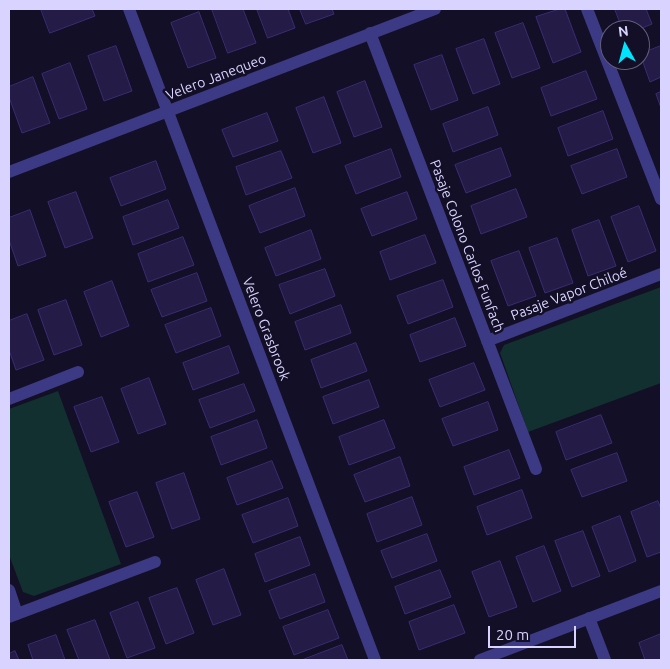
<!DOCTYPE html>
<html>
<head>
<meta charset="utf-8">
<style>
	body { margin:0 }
	#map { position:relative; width:670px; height:669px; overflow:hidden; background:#130f26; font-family:Ubuntu,sans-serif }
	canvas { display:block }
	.frame { position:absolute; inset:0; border:10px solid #d9d4ff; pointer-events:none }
	.north { position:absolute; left:600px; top:20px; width:50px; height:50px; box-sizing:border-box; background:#130f26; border:1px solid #625e7d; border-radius:50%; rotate:353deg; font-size:14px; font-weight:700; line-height:20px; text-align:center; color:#d9d4ff }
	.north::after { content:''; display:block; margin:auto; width:18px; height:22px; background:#00e5ff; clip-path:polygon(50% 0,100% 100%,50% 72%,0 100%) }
	.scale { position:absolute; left:488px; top:626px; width:88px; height:22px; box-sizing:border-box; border:2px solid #d9d4ff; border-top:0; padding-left:6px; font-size:15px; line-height:18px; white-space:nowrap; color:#d9d4ff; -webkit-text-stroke:4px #130f26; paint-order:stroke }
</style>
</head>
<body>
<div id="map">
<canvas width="670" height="669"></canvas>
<div class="frame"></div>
<div class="north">N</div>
<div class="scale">20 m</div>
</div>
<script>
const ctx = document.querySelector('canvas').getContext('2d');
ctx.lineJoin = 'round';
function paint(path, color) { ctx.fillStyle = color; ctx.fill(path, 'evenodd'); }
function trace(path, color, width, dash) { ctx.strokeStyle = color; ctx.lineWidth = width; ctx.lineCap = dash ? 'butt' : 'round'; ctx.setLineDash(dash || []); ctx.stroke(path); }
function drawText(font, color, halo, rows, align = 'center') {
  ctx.font = font + ' Ubuntu,sans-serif'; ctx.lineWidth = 5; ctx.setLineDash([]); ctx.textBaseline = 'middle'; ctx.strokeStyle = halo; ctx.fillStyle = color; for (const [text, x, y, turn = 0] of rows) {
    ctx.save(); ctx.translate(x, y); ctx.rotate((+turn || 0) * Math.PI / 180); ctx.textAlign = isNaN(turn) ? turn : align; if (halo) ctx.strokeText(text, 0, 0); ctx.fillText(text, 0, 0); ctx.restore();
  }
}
const green = new Path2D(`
	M661 287V383L528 432 500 353 504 345Z
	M58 391 121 564 34 596 23 592 9 555V409Z`);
const building = new Path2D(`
	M41 9H92L95 16 50 33Z
	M212 9H243L256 43 228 53Z
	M257 9H288L295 28 268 38Z
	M300 9H332L334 14 306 24Z
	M560 9H565L581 52 553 63 536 17Z
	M615 9H646L652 24 637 30H623Z
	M199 12 216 58 188 68 171 23Z
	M523 23 540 68 512 78 495 33Z
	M484 39 500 84 473 94 456 49Z
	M116 46 132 91 104 101 88 56Z
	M661 46V77L650 82 640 54Z
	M442 55 458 100 431 110 414 65Z
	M70 63 87 109 59 119 42 74Z
	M586 71 597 99 551 116 541 88Z
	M33 77 50 123 22 133 9 97V87Z
	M365 81 382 127 354 137 337 92Z
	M661 92V108L656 94Z
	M324 97 341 143 313 153 296 108Z
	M488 107 498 135 453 152 443 124Z
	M603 111 613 139 568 156 558 128Z
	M267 113 278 141 233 157 222 130Z
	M501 148 511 176 466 193 455 165Z
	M391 149 401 177 356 194 345 166Z
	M617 149 627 177 582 194 571 166Z
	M281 151 292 178 246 195 236 167Z
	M156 161 166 189 121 206 110 178Z
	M295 188 305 216 260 233 249 206Z
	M516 189 527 217 481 234 471 206Z
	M76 192 93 238 65 248 48 202Z
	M407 192 417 219 372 236 361 209Z
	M168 200 179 228 133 245 123 217Z
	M639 206 656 251 628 262 611 217Z
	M30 210 46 256 18 266 9 240V218Z
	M599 220 616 266 588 276 572 230Z
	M311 230 321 259 276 276 265 248Z
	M425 235 436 263 390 280 380 252Z
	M183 237 194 265 148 282 138 254Z
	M557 238 573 283 545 293 529 248Z
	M519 251 536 296 508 306 491 261Z
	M325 269 335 296 290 314 279 285Z
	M197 273 207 301 162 317 151 290Z
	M443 280 453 307 408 324 397 296Z
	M112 281 129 326 101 337 84 292Z
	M66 300 82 345 54 355 38 310Z
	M341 305 351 333 305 350 295 322Z
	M211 308 221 336 176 353 165 325Z
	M27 314 44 360 16 370 9 350V321Z
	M455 318 466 346 420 362 410 335Z
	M356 343 367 371 321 388 311 360Z
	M229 346 239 373 193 390 183 363Z
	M474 363 485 390 440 407 429 380Z
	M149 378 166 424 138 434 121 389Z
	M369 380 379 407 333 424 323 397Z
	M244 384 255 411 210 428 199 400Z
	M102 397 119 442 91 452 74 407Z
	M488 402 498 430 453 446 442 419Z
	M601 415 612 443 566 460 556 432Z
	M257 420 267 448 221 465 211 437Z
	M384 420 395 448 349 465 339 437Z
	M509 450 520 478 474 495 464 467Z
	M617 453 627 481 582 497 571 470Z
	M400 457 410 486 365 502 354 475Z
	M272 461 283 488 237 505 227 478Z
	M184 473 200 519 172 529 156 483Z
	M522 490 532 518 487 535 477 507Z
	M137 492 154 537 126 547 109 502Z
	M412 497 422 525 377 542 367 514Z
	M288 498 298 526 253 543 242 515Z
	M658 501 661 509V552L647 557 631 512Z
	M620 516 636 561 609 572 592 527Z
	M583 531 600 576 572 587 555 541Z
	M427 534 437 561 392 578 381 551Z
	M300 537 310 565 265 582 255 554Z
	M544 546 561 591 533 602 516 557Z
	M500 561 517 607 489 617 472 572Z
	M224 569 241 615 213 625 196 580Z
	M440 570 451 597 405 614 395 587Z
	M315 574 325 602 280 619 269 591Z
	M177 588 194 633 166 644 149 598Z
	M138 602 155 648 127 658 110 613Z
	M454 605 465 633 419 650 409 622Z
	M328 610 339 638 294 655 283 627Z
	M95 620 110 660H79L67 630Z
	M661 634V660H645L639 643Z
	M56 635 65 660H33L28 645Z
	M342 645 348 660H302Z
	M15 651 19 660H9V654Z`);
const minor = new Path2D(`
	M129 9 375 660
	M587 9 661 199
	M370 33 536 469
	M9 172 435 9
	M487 341 661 274
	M9 399 78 372
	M9 590 17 614
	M9 617 155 562
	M589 618 605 660
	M480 660 661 591`);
const streetNames = [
	["Velero Janequeo",216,77,-21],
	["Pasaje Colono Carlos Funfach",467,246,69],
	["Pasaje Vapor Chiloé",569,294,-21],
	["Velero Grasbrook",266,329,69]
];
paint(green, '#12302f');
paint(building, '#241b47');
trace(building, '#3b2d73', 1);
trace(minor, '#3d3a85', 12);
drawText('14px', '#d9d4ff', '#130f26', streetNames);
</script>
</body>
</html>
